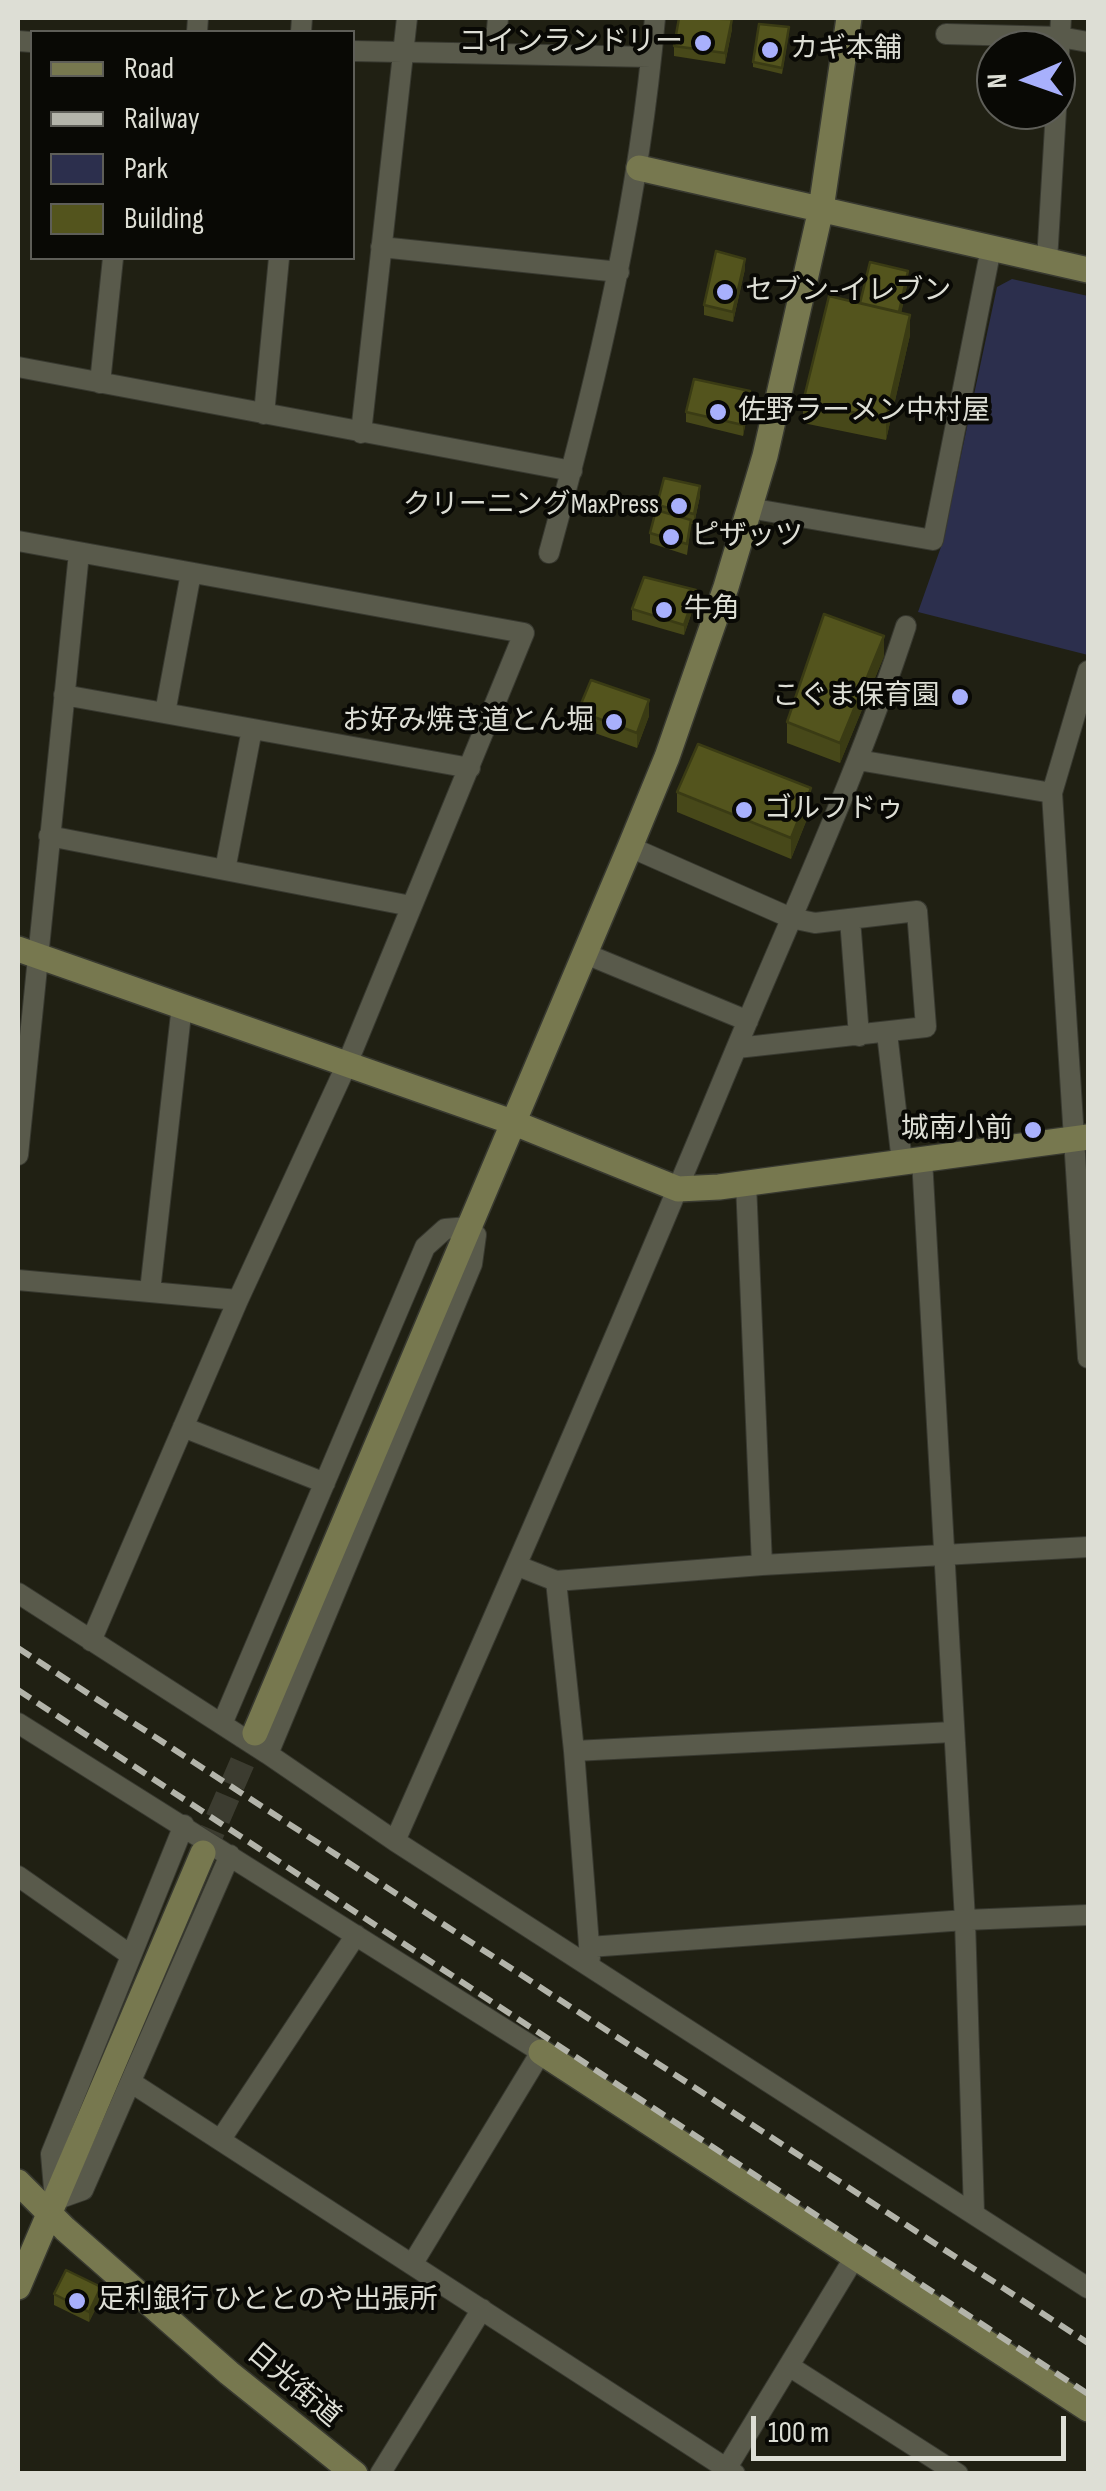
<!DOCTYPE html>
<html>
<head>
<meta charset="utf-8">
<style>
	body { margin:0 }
	#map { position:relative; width:1106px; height:2491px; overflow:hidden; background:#202013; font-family:"Sofia Sans Condensed",sans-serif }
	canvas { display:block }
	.frame { position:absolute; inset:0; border:20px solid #ddded5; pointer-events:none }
	.legend { position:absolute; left:30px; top:30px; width:325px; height:230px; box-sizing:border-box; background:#090905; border:2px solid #5e5e58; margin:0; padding:12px 18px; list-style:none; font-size:30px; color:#ddded5 }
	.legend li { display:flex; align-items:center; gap:20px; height:50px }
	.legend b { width:50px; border:2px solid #5e5e58 }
	.north { position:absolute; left:976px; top:30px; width:100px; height:100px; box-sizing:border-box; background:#090905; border:2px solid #5e5e58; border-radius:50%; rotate:268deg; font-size:28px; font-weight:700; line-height:40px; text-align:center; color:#ddded5 }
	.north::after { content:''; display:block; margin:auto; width:35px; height:45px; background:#a8b0fc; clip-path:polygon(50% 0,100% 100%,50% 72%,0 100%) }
	.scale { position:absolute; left:751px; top:2416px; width:315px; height:45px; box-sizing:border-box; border:5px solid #ddded5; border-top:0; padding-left:12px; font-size:30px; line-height:35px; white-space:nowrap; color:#ddded5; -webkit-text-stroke:8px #090905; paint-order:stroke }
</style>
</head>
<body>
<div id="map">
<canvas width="1106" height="2491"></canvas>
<div class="frame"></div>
<ul class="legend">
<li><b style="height:12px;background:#77784f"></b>Road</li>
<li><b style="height:12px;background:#b3b4aa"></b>Railway</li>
<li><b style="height:28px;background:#2c2f4d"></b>Park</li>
<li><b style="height:28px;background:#53541d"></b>Building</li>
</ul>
<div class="north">N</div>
<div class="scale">100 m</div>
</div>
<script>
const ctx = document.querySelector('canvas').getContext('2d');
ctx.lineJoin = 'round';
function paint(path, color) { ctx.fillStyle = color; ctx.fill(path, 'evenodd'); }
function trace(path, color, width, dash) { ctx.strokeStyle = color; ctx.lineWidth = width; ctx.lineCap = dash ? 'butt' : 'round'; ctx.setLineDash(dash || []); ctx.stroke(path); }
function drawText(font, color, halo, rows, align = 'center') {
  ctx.font = font + ' "Sofia Sans Condensed","Noto Sans JP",sans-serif'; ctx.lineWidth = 8; ctx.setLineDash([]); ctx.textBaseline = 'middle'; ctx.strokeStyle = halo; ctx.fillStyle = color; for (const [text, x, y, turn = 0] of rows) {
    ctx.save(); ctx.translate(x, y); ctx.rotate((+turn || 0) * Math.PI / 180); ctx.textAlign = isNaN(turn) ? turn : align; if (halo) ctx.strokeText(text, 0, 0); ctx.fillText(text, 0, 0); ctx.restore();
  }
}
const green = new Path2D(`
	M1012 279 1088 296V655L918 612 942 544 997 287Z`);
const secondaryTunnel = new Path2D(`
	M203 1853 255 1733`);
const street = new Path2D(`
	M197 32 198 18
	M301 32 302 18
	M946 34 1060 37 1088 42
	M18 41 32 42
	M352 51 651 57
	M495 52 498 18
	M1056 107 1061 18
	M381 247 619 272
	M1047 261 1056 110
	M18 367 572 471
	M100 383 113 258
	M264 414 279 258
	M361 433 407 18
	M749 508 933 540 991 248
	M18 541 524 633 347 1064 238 1300 91 1641
	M549 553C598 375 639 202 655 18
	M1088 671 1052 793 1088 1358
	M64 695 470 768
	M165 713 191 573
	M858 760 1052 793
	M49 836 411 906
	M630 847 791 918 815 923 917 911 926 1027 737 1048
	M225 870 252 729
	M850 919 859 1036
	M586 954 748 1021
	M887 1033 902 1162
	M18 1155 79 553
	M922 1159 965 1920 974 2213
	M746 1183 762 1565
	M18 1280 238 1300
	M150 1291 182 1005
	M183 1427 325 1483
	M518 1566 556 1581 762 1565 1088 1547
	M556 1581 574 1751 590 1958
	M18 1593 268 1754 395 1841C516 1569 634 1295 748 1020 803 890 862 761 906 626
	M18 1723 541 2052 413 2263
	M222 1724 425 1247 445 1229 468 1227 476 1235 472 1264 268 1754
	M574 1751 953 1732
	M184 1825 51 2154 55 2200 83 2190 230 1855
	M395 1841 1088 2288
	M18 1876 129 1954
	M589 1947 965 1920 1088 1915
	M132 2083 735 2474
	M221 2139 356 1935
	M789 2366 958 2474
	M380 2474 482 2309
	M723 2474 856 2255`);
const secondary = new Path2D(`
	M639 168 1088 270
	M18 949 512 1122 678 1189 719 1187 1088 1137
	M255 1733 630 847 667 757 726 587 765 456 821 209 849 18
	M541 2052 1088 2409
	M18 2182 65 2229 229 2373 355 2474
	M18 2287 203 1853`);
const rail = new Path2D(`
	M18 1648 1088 2343
	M18 1690 1088 2394`);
const wall = new Path2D(`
	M732 29 725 64 674 56V46Z
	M789 32 782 74 753 67V62Z
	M745 269 733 322 704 315V305Z
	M908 281 901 313 910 335 886 440 803 423V402L860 303Z
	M750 402 743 436 686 422V412Z
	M700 496 694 524H691L687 555 650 543V533L657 505Z
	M696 600 684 635 632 620V609Z
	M884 656 840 763 787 743V722Z
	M578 711 649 716 637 748 578 727Z
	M677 792 811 809 791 859 677 812Z
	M54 2294 101 2298 89 2322 54 2305Z`);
const shadedWall = new Path2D(`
	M732 19V29L725 64V53Z
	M745 259V269L733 322V312Z
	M908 271V281L899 323V312Z
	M910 315V335L886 440V419Z
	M750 391V402L743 436V425Z
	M700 486V496L694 524V514Z
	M696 590V600L684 635V625Z
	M884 636V656L840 763V743Z
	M649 700V716L637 748V733Z
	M811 788V809L791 859V838Z
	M101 2287V2298L89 2322V2312Z`);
const building = new Path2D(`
	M679 18 732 19 725 53 674 46Z
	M759 24 789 27 782 68 753 62Z
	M716 251 745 259 733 312 704 305Z
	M870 262 908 271 899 312 860 303Z
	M829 296 910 315 886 419 803 402Z
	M694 379 750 391 743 425 686 412Z
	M664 478 700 486 694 514 657 505Z
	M656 510 691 520 687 544 650 533Z
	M644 577 696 590 684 625 632 609Z
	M824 614 884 636 840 743 787 722Z
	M591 680 649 700 637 733 578 711Z
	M698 744 811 788 791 838 677 792Z
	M66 2270 101 2287 89 2312 54 2294Z`);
const markers = [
	[703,43,10,"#a8b0fc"],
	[770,50,10,"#a8b0fc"],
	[725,292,10,"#a8b0fc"],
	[718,412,10,"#a8b0fc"],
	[679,506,10,"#a8b0fc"],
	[671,537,10,"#a8b0fc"],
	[664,610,10,"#a8b0fc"],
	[960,697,10,"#a8b0fc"],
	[614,722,10,"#a8b0fc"],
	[744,810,10,"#a8b0fc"],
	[1033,1130,10,"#a8b0fc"],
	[77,2301,10,"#a8b0fc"]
];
const poiNames = [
	["コインランドリー",683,43,"right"],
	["カギ本舗",790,50],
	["セブン-イレブン",745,292],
	["佐野ラーメン中村屋",738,412],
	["クリーニングMaxPress",659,506,"right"],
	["ピザッツ",691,537],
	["牛角",684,610],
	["こぐま保育園",940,697,"right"],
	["お好み焼き道とん堀",594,722,"right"],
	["ゴルフドゥ",764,810],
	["城南小前",1013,1130,"right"],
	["足利銀行 ひととのや出張所",97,2301]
];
const streetNames = [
	["日光街道",293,2386,40]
];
paint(green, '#2c2f4d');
trace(secondaryTunnel, '#3c3c30', 25, [25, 12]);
trace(street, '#383930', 22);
trace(secondary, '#383930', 28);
trace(street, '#595a4b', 20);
trace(secondary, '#77784f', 25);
trace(rail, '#b3b4aa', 6, [15, 8]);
paint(wall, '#474819');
paint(shadedWall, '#3a3b14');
paint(building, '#53541d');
trace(building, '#3a3b14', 2.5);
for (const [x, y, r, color] of markers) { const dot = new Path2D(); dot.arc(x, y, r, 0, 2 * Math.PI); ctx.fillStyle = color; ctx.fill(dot); trace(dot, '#090905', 4); }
drawText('28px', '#ddded5', '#090905', poiNames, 'left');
drawText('28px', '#ddded5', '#090905', streetNames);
</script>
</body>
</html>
